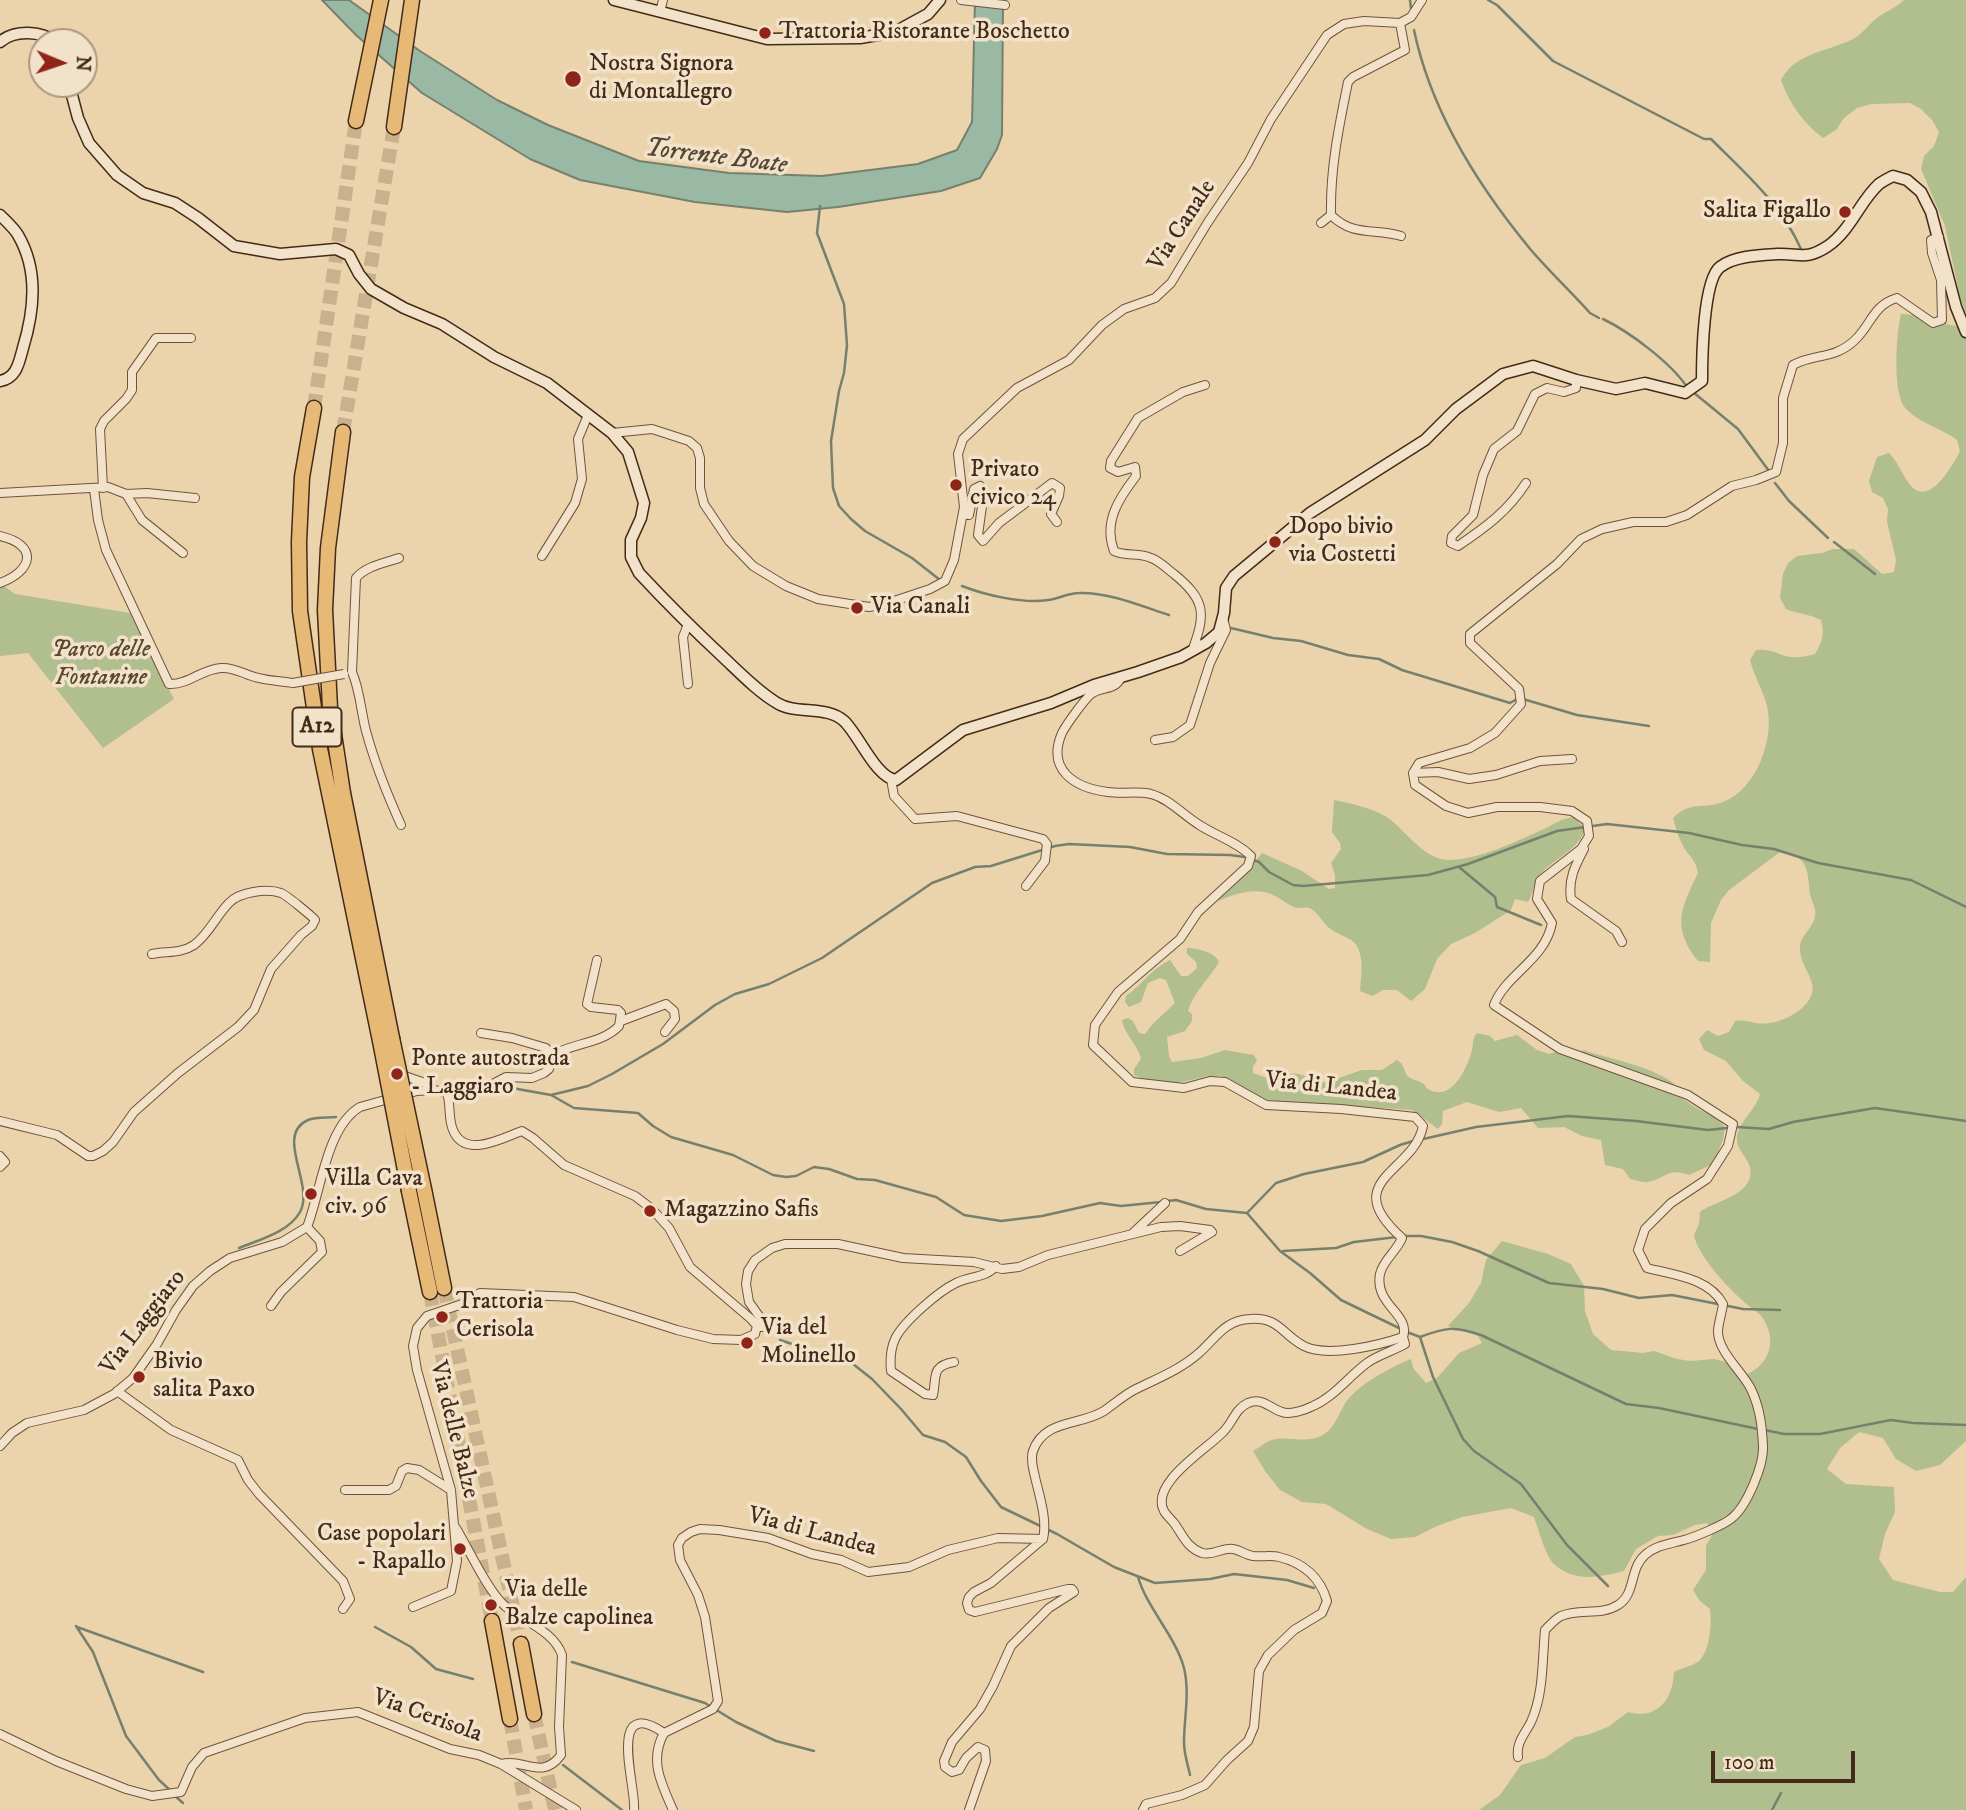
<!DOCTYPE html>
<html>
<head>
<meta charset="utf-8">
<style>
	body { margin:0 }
	#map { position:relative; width:1966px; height:1810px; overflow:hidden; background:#ebd3ac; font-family:"IM FELL DW Pica",serif }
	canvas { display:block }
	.north { position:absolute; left:28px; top:28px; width:70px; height:70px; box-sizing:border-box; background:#f2e2c9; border:2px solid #ac9882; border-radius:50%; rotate:92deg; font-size:19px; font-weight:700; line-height:28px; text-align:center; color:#442a18 }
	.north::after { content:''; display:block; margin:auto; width:24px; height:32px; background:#8f2418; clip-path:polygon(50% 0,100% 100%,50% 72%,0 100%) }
	.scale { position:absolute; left:1711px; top:1751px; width:144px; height:32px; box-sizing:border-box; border:4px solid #442a18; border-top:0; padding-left:9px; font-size:21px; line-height:24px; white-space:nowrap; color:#442a18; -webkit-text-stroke:5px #f2e2c9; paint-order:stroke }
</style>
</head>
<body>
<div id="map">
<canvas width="1966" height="1810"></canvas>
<div class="north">N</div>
<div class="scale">100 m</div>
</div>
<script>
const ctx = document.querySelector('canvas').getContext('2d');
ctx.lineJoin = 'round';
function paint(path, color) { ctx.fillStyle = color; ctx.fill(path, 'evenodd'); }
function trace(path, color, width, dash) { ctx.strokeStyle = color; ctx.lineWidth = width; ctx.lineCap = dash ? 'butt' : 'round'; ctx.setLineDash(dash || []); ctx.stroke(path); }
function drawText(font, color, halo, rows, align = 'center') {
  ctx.font = font + ' "IM FELL DW Pica",serif'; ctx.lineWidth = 7; ctx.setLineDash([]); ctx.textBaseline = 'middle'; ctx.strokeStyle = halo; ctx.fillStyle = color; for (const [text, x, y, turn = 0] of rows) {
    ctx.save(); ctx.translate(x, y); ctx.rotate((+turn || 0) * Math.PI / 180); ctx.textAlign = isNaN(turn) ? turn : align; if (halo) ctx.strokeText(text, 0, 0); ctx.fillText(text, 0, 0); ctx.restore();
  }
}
const green = new Path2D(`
	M1904 0H1966V314L1960 297 1945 226 1921 169 1924 156 1934 146 1939 132 1932 120 1921 109 1910 103 1871 104 1857 108 1844 118 1836 130 1823 138C1803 123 1789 103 1781 80 1795 53 1826 52 1851 40 1863 34 1867 26 1877 18 1886 11 1896 8 1904 0Z
	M1901 314 1913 315 1935 327 1946 324 1959 327 1966 339V1441L1940 1465 1916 1471 1896 1459 1883 1438 1859 1432 1840 1448 1827 1469 1846 1484 1894 1487 1895 1512 1885 1534 1879 1559 1893 1580 1940 1592H1953L1966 1577V1810H1479L1500 1795 1521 1765 1545 1758 1575 1737 1587 1735 1608 1727 1628 1712C1657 1720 1673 1700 1674 1672 1681 1668 1689 1667 1696 1663 1710 1656 1712 1623 1710 1609L1700 1601 1693 1590 1706 1570V1546L1712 1535 1707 1523 1695 1525 1673 1535 1658 1536 1636 1549 1624 1571C1600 1577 1574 1583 1554 1564 1546 1557 1538 1528 1534 1517L1511 1508 1462 1517 1437 1526 1415 1537 1391 1539 1367 1529 1326 1504 1302 1502 1280 1490 1265 1471 1253 1451C1259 1448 1265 1442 1272 1440 1287 1435 1305 1444 1321 1436 1337 1428 1339 1409 1350 1397 1366 1380 1390 1368 1411 1359L1413 1368 1426 1383 1437 1378 1459 1353 1482 1343 1478 1336 1448 1326 1469 1303 1481 1283 1486 1260 1502 1241 1548 1254 1571 1264 1584 1286 1585 1311 1593 1334 1611 1350 1643 1353 1654 1351 1677 1359 1690 1361 1714 1359 1726 1362 1746 1375C1770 1364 1778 1340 1762 1317 1757 1311 1748 1306 1742 1300 1727 1287 1697 1254 1694 1235L1699 1224 1700 1212C1714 1201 1756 1195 1750 1167 1747 1156 1736 1150 1737 1137 1739 1121 1756 1110 1760 1094L1742 1080 1726 1061 1704 1050 1699 1039 1707 1030 1718 1036 1729 1032 1735 1021C1744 1020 1748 1021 1756 1023 1771 1026 1791 1018 1802 1008 1827 986 1800 971 1800 949 1799 937 1811 930 1814 920 1818 910 1812 903 1810 894 1807 869 1809 856 1780 852L1729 890 1721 900 1711 923 1710 962 1698 961C1671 927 1681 908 1698 873 1696 862 1693 860 1687 852 1680 842 1676 830 1673 818 1691 800 1703 810 1723 802 1756 790 1775 739 1767 706 1763 690 1754 676 1750 660L1756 650C1772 648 1777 655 1791 657 1799 658 1807 656 1815 654 1822 642 1825 634 1821 620 1810 614 1798 614 1786 609L1780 598 1783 574 1788 563 1797 556 1822 553 1833 549H1854L1882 574 1894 572 1896 560 1887 522 1888 509 1883 498 1872 492 1869 481 1877 457 1889 453C1898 462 1901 472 1908 482 1927 511 1952 467 1960 451L1957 440C1941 428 1921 424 1906 409 1892 395 1896 334 1901 314Z
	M4 586 15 594 130 613 174 699 103 748 28 653 0 656V588Z
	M1334 800C1350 803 1371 808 1385 816 1406 829 1423 861 1451 860 1483 858 1515 842 1544 829 1554 824 1561 819 1573 817L1583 826 1584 832C1576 852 1552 859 1539 876 1534 883 1533 894 1528 902L1515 899 1511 910 1475 933 1451 944 1437 959 1425 989 1411 1001 1397 990H1383L1372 996 1360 991C1361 976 1364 962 1358 948 1354 938 1340 936 1332 930 1324 925 1321 917 1314 911 1307 904 1301 910 1294 907 1288 905 1282 899 1275 896 1257 886 1235 894 1218 901L1219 896 1238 882 1262 853 1302 871 1329 889 1335 888V875L1331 863 1341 849 1340 843 1332 832Z
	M1187 948C1197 948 1215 952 1219 962 1209 979 1193 993 1188 1011L1192 1014V1021L1185 1031 1167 1037 1169 1056 1172 1062 1201 1058 1225 1050 1254 1055 1257 1061 1253 1066V1073L1270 1079C1286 1073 1301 1069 1315 1083L1327 1082 1362 1070H1382L1397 1060 1402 1064 1407 1076C1412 1080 1417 1080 1422 1083 1430 1088 1422 1086 1430 1090 1452 1101 1466 1069 1471 1054 1474 1046 1471 1040 1477 1033L1490 1036 1495 1041 1517 1035 1537 1050 1549 1054 1555 1052 1573 1058 1583 1050C1610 1059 1650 1066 1672 1082 1679 1088 1681 1098 1689 1103 1702 1113 1713 1113 1725 1127L1723 1140 1713 1164 1689 1175C1668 1167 1666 1178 1648 1182 1642 1183 1636 1180 1630 1179L1623 1169 1605 1165 1601 1140 1582 1136 1564 1127 1538 1128 1521 1108 1499 1112 1467 1102 1443 1111 1442 1124 1438 1129 1412 1110 1267 1100 1221 1076H1208L1170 1085 1151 1082 1134 1075V1069L1141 1059C1138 1045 1123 1032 1122 1020L1128 1018 1133 1021 1139 1033 1145 1034C1153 1022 1165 1013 1175 1003L1166 980 1160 978 1148 983 1141 1002 1129 1007 1125 1002 1126 996C1142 985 1151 969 1170 960L1181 976H1188L1197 968 1196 962 1187 954Z`);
const water = new Path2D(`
	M322 0H349L420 51 497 100 548 125 639 161 729 173 822 176 918 164 957 150 972 122 975 0H1003L1002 135 997 149 980 178 941 191 838 207 787 212 695 202 580 180 530 159 422 93 356 35Z`);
const stream = new Path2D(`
	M1410 0 1411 9
	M1488 0 1497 5 1553 61 1704 139H1711C1746 174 1781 204 1801 249
	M1414 30C1431 112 1478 186 1531 250 1550 272 1571 292 1590 313L1599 318
	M820 206 817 233 844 304 847 345 844 373 839 391 831 441 833 488 839 506 851 519 865 531 912 558 940 580
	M1603 319C1630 332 1671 363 1687 387
	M1693 392 1738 429 1769 471
	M1775 483 1789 501 1828 538
	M1834 542 1875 574
	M962 586C985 595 1023 604 1048 600 1058 599 1068 593 1079 593 1109 592 1141 606 1169 615
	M1231 628 1273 638 1301 641 1348 655 1379 659 1402 670 1510 703 1517 699
	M1523 699 1577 715 1649 726
	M1459 867 1495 897 1497 907 1541 925
	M496 1092 512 1088 551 1095 574 1108 638 1113 653 1126 671 1137 733 1155 773 1175 786 1177 796 1176 814 1167 829 1169 857 1179 875 1180 936 1197 964 1215 1001 1221 1042 1216 1100 1203 1121 1206 1161 1202
	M551 1095 588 1086 612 1074 663 1044 715 1005 735 994 769 984 822 958 932 883 975 867 991 866 1055 846 1069 844 1130 847 1167 854 1230 855 1245 857 1259 862 1269 872 1293 885 1303 886 1428 875 1468 864 1557 831 1607 824 1689 833 1742 845 1774 849 1818 863 1911 880 1966 907
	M1419 1140 1476 1127 1568 1116 1636 1121 1708 1130 1737 1127 1769 1129 1793 1122 1875 1108 1966 1121
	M1168 1201 1176 1200 1206 1209 1247 1213 1280 1251 1310 1273 1341 1300 1401 1329
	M1247 1213 1276 1183 1304 1174 1363 1162 1400 1145 1413 1141
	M1404 1236H1421L1452 1242 1478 1251 1549 1283 1603 1289 1639 1298 1672 1295 1743 1309 1780 1310
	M239 1248C259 1240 289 1232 300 1212 315 1185 274 1135 308 1120 316 1117 327 1118 336 1117
	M1283 1251 1336 1248 1354 1242 1397 1237
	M1407 1332 1420 1337 1433 1377 1463 1439 1474 1451 1521 1484 1567 1545 1608 1586
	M1420 1337C1447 1327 1453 1326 1481 1335L1626 1404 1659 1408 1758 1429
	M780 1340 853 1364 872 1379 901 1409 923 1435 945 1442 966 1457 981 1481 1001 1507 1057 1534 1114 1567 1155 1583 1210 1579 1234 1574 1287 1580 1314 1588
	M1765 1430 1784 1434H1820L1891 1420 1913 1423 1966 1425
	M1138 1577C1147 1608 1176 1637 1184 1668 1190 1693 1184 1718 1184 1743 1184 1754 1188 1765 1190 1775
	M76 1626 93 1652 126 1736 159 1780 171 1791
	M77 1627 203 1672
	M375 1627 411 1647 436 1669 473 1679
	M572 1662 705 1703 736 1722 776 1741 814 1751
	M563 1765 622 1810
	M175 1796 183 1803
	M1772 1810 1781 1793`);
const highwayTunnel = new Path2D(`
	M314 408 356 121
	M343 432 394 127
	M444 1288 521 1644
	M430 1292 492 1621
	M534 1714 555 1810
	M510 1719 526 1810`);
const street = new Path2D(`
	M961 0 1005 5
	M660 12 663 0
	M1331 215C1353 237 1374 228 1401 236
	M1321 223 1331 215C1330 169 1339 126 1348 82L1353 77 1405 50 1400 23
	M612 433 652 429 689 441 697 448 700 458V488L704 504 729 541 753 566 786 586 818 599 869 607 885 604 930 589 945 581 954 560 964 507 958 454 963 439 1017 388 1069 360 1102 325 1124 309 1155 298 1171 283 1208 222 1248 163 1271 119 1327 35 1344 24 1364 21 1400 23 1411 17 1422 0
	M1526 483C1508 511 1486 527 1458 546L1451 543 1452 536 1473 515 1483 475 1494 449 1517 431 1535 394 1547 388 1564 392 1576 388V380
	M103 488 100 429 104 421 126 399 132 390V372L156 338H191
	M94 489 98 520 106 550 169 684C188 685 202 669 221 668 236 667 246 676 259 678 270 681 282 681 293 683
	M0 493 108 487 126 494 147 493 195 498
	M126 494 142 520 183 553
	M963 514 969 515 974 489 980 486 984 492 978 535 983 541 999 523 1052 483 1060 488 1059 496 1051 514 1057 522
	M0 536C39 545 33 571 0 583
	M542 556 575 503 582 479 578 439 588 415
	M399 558C385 563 366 566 356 578L352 672C360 690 361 712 366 731 375 764 387 794 401 825
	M688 624 683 637 688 684
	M1192 651C1206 614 1206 600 1174 574 1167 569 1160 561 1151 558 1139 552 1126 557 1114 551 1103 522 1119 498 1136 476L1135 467 1118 472 1110 468 1111 461 1138 418 1183 392 1205 385
	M1155 740 1173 737 1190 725 1210 663 1226 630 1223 618
	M1413 773 1438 772 1469 779 1496 775 1540 761 1572 759
	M891 779 894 796 915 819 957 816 1043 839 1047 844 1045 861 1026 886
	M1584 849C1575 866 1568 879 1571 899L1616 931 1622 942
	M621 1021 666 1004 674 1011 675 1019 665 1032
	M551 1056C571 1043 602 1044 619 1026L621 1013 618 1010 591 1007 587 1004 597 960
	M399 1074 428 1084 433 1090
	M447 1093C451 1105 448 1119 453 1130 465 1160 504 1137 522 1131L533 1138 564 1165 635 1196 652 1209 669 1228 690 1267 751 1319 757 1326
	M0 1121 57 1135 88 1156H93L103 1151 113 1142 134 1112 178 1073 238 1027 254 1010 271 969 301 935 312 926 315 920C313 917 285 894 281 893 267 888 239 892 229 903 216 916 209 934 194 945 180 954 168 951 152 954
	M0 1156 5 1162 0 1167
	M1132 1234 1165 1203
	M271 1306 281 1292 322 1252 320 1241 307 1227
	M954 1362C930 1366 937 1378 933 1395L925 1394 891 1371C890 1361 891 1348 895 1339 903 1322 939 1291 956 1283 969 1276 986 1278 996 1266
	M117 1391 171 1430 238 1460 248 1480 259 1494 343 1581 350 1599 343 1609
	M0 1446 12 1433 27 1423 84 1410 114 1394 133 1378 157 1344 176 1310 193 1286 210 1271 230 1258 282 1242 307 1227C321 1192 326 1127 360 1107L417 1091 433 1090 470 1096 506 1077 532 1078 544 1073 549 1069 551 1056 546 1048 512 1038 481 1033
	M345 1490H389L396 1486 402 1471 407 1468 419 1470 451 1490
	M456 1528C468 1548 489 1593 505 1606 523 1621 554 1631 562 1655L559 1727 561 1755C542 1781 524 1758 501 1764
	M413 1607 451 1591 457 1561 451 1490 417 1370 413 1346 417 1328 427 1316 462 1304 480 1293 574 1297 677 1330 713 1339 741 1340 755 1334 757 1326 762 1327 764 1323 749 1302 746 1284 748 1271 755 1260 772 1248 785 1244H838L903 1258 974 1262 1002 1269 1019 1267 1048 1255 1161 1227 1180 1226 1210 1230 1212 1232 1180 1251
	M664 1733 713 1709 718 1701 705 1617 698 1595 680 1560 678 1545 682 1538 691 1532 700 1529 719 1530 768 1538 812 1554 841 1560 868 1572 909 1567 948 1550 998 1538 1043 1539C1050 1510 1027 1468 1033 1451 1044 1419 1080 1426 1104 1411 1114 1404 1123 1396 1134 1390 1156 1379 1180 1370 1199 1353 1216 1338 1225 1320 1250 1319 1280 1317 1282 1335 1304 1346 1327 1358 1380 1345 1403 1337 1411 1314 1374 1305 1380 1274 1383 1260 1397 1251 1402 1238 1337 1180 1414 1173 1423 1126L1415 1117 1341 1109 1266 1105 1225 1082 1210 1081 1184 1088 1132 1082 1093 1045 1095 1025 1118 992 1180 939 1198 912 1248 866 1251 856C1237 842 1217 836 1201 826 1184 816 1170 799 1151 794 1137 791 1122 794 1108 792 1075 788 1046 770 1062 733 1066 725 1084 700 1091 694 1102 686 1116 691 1121 677
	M664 1733C649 1760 661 1783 673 1810
	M0 1734 56 1761 126 1789 152 1796 181 1792 192 1767 204 1753 305 1718 358 1712 450 1749 479 1755 501 1764 576 1810
	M1518 1757C1516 1742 1525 1734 1531 1722 1544 1693 1542 1661 1545 1630 1550 1625 1555 1619 1561 1616 1579 1608 1601 1616 1618 1605 1636 1594 1629 1569 1645 1555 1656 1545 1670 1544 1684 1540 1695 1537 1724 1525 1732 1518 1747 1506 1764 1465 1763 1446 1762 1426 1760 1408 1751 1389 1742 1371 1717 1351 1718 1330 1719 1321 1722 1312 1723 1304 1709 1278 1674 1275 1647 1268L1638 1250 1645 1229 1671 1203 1707 1179 1728 1146 1733 1124 1688 1095 1560 1049 1494 1005C1505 975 1545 960 1552 923L1537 899 1540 881 1581 849 1589 836 1587 821 1572 811 1540 807H1497L1468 813 1446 806 1415 785 1413 773 1419 763 1470 748 1495 733 1521 704 1519 689 1470 643V634L1557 564 1581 539 1602 529 1633 522H1666L1687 515 1732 486 1756 480 1776 472 1783 443V398L1793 365C1815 353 1834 360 1855 340 1871 325 1873 305 1897 298L1933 323 1942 320 1941 280 1932 253 1931 240 1939 237
	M634 1810C637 1789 605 1693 664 1733
	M969 1810 986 1761 985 1750 978 1747 966 1758 959 1770 952 1772 945 1767 944 1761 952 1742 980 1709 993 1686 1011 1646 1049 1608 1074 1592 1072 1589H1068L975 1612 969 1610 967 1603 969 1597 974 1592 991 1583 1043 1539
	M1143 1810 1146 1804 1182 1795 1205 1785 1227 1760 1248 1741 1254 1727 1259 1671 1268 1655 1294 1630 1322 1613 1327 1601C1320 1577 1304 1563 1279 1557 1271 1555 1262 1557 1253 1556 1246 1555 1240 1550 1233 1549 1222 1547 1214 1556 1202 1553 1186 1547 1183 1535 1174 1523 1171 1519 1166 1515 1164 1511 1149 1483 1209 1448 1224 1431 1233 1422 1235 1409 1248 1403 1263 1397 1269 1408 1282 1412 1290 1415 1305 1410 1313 1406 1334 1397 1348 1377 1367 1363 1378 1355 1393 1351 1405 1344L1403 1337`);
const secondary = new Path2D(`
	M614 0 767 39 860 38 895 32 928 14 940 0
	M0 42C15 29 41 31 56 42
	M69 84 78 118 89 143 117 175 143 193 175 203 198 218 234 246 280 254 336 249 349 255 359 274 371 289 404 308 442 324 494 357 547 383 612 433 628 452 644 503 641 518 631 540V557L639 573C666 602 694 630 723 657 740 673 757 691 777 703 796 715 827 705 844 721 859 735 876 778 896 780L963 730 1051 703 1094 685 1138 672 1181 657 1206 643 1219 632 1224 613 1226 588 1234 576 1310 513 1425 440 1456 409 1503 374 1533 366 1576 380 1616 389 1645 383 1685 393 1702 381C1702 359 1703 280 1720 267 1734 256 1760 255 1777 254 1801 253 1805 261 1828 246 1851 230 1860 201 1879 184 1883 181 1889 178 1893 176L1907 180 1921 192 1931 212 1956 307 1966 332
	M0 215C6 221 14 228 18 235 39 271 34 311 23 348 19 362 17 378 0 381`);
const highway = new Path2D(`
	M356 121 381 0
	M394 127 412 0
	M314 408 302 477 299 542 300 611 320 749 380 1041
	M343 432 328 548 325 610 330 708 343 793 392 1038
	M424 1189 444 1288
	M409 1191 430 1292
	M492 1621 510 1719
	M521 1644 534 1714`);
const streetBridge = new Path2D(`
	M293 683 344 674`);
const highwayBridge = new Path2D(`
	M392 1038 424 1189
	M380 1041 409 1191`);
const markers = [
	[765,33,7,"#8f2418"],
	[573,79,9,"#8f2418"],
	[1845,212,7,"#8f2418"],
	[956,485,7,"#8f2418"],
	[1275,542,7,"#8f2418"],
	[857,608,7,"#8f2418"],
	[397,1074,7,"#8f2418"],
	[311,1194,7,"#8f2418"],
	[650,1211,7,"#8f2418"],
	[442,1317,7,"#8f2418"],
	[747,1343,7,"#8f2418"],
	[139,1377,7,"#8f2418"],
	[460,1549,7,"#8f2418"],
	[491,1605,7,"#8f2418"]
];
const shields = [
	[317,727,49]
];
const shieldNames = [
	["A12",317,727]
];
const poiNames = [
	["Trattoria Ristorante Boschetto",779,33],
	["Nostra Signora",589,65],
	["di Montallegro",589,93],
	["Salita Figallo",1831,212,"right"],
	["Privato",970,471],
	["civico 24",970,499],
	["Dopo bivio",1289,528],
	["via Costetti",1289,556],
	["Via Canali",871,608],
	["Ponte autostrada",411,1060],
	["- Laggiaro",411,1088],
	["Villa Cava",325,1180],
	["civ. 96",325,1208],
	["Magazzino Safis",664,1211],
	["Trattoria",456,1303],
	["Cerisola",456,1331],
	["Via del",761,1329],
	["Molinello",761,1357],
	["Bivio",153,1363],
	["salita Paxo",153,1391],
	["Case popolari",446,1535,"right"],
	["- Rapallo",446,1563,"right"],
	["Via delle",505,1591],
	["Balze capolinea",505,1619]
];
const streetNames = [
	["Via Canale",1183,226,-57],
	["Via di Landea",1331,1088,6],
	["Via Laggiaro",144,1323,-53],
	["Via delle Balze",453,1430,76],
	["Via di Landea",812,1533,15],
	["Via Cerisola",427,1717,20]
];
const parkNames = [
	["Parco delle",101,651],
	["Fontanine",101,679]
];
const waterNames = [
	["Torrente Boate",716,158,7]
];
paint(green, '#b1be8e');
paint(water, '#99b9a5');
trace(water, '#77806d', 2);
trace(stream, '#77806d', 2.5);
trace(highwayTunnel, '#cab18e', 14, [14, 7]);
trace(street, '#6e543d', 10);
trace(secondary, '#442a18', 13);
trace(highway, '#442a18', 17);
trace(street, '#f2e2c9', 8);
trace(secondary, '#f2e2c9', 10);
trace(highway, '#e6ba76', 14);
trace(streetBridge, '#6e543d', 10, []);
trace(highwayBridge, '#442a18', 17, []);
trace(streetBridge, '#f2e2c9', 8);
trace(highwayBridge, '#e6ba76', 14);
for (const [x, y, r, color] of markers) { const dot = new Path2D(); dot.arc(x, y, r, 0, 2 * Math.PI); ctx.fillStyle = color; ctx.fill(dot); trace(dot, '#f2e2c9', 2.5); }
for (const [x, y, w] of shields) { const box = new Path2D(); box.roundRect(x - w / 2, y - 19.5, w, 39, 5); ctx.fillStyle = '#f2e2c9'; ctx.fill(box); trace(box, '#442a18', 2); }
drawText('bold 23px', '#442a18', null, shieldNames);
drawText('24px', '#442a18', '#f2e2c9', poiNames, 'left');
drawText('24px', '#442a18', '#f2e2c9', streetNames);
drawText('italic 24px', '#5a4830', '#f2e2c9', parkNames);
drawText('italic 26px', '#554734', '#f2e2c9', waterNames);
</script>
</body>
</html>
